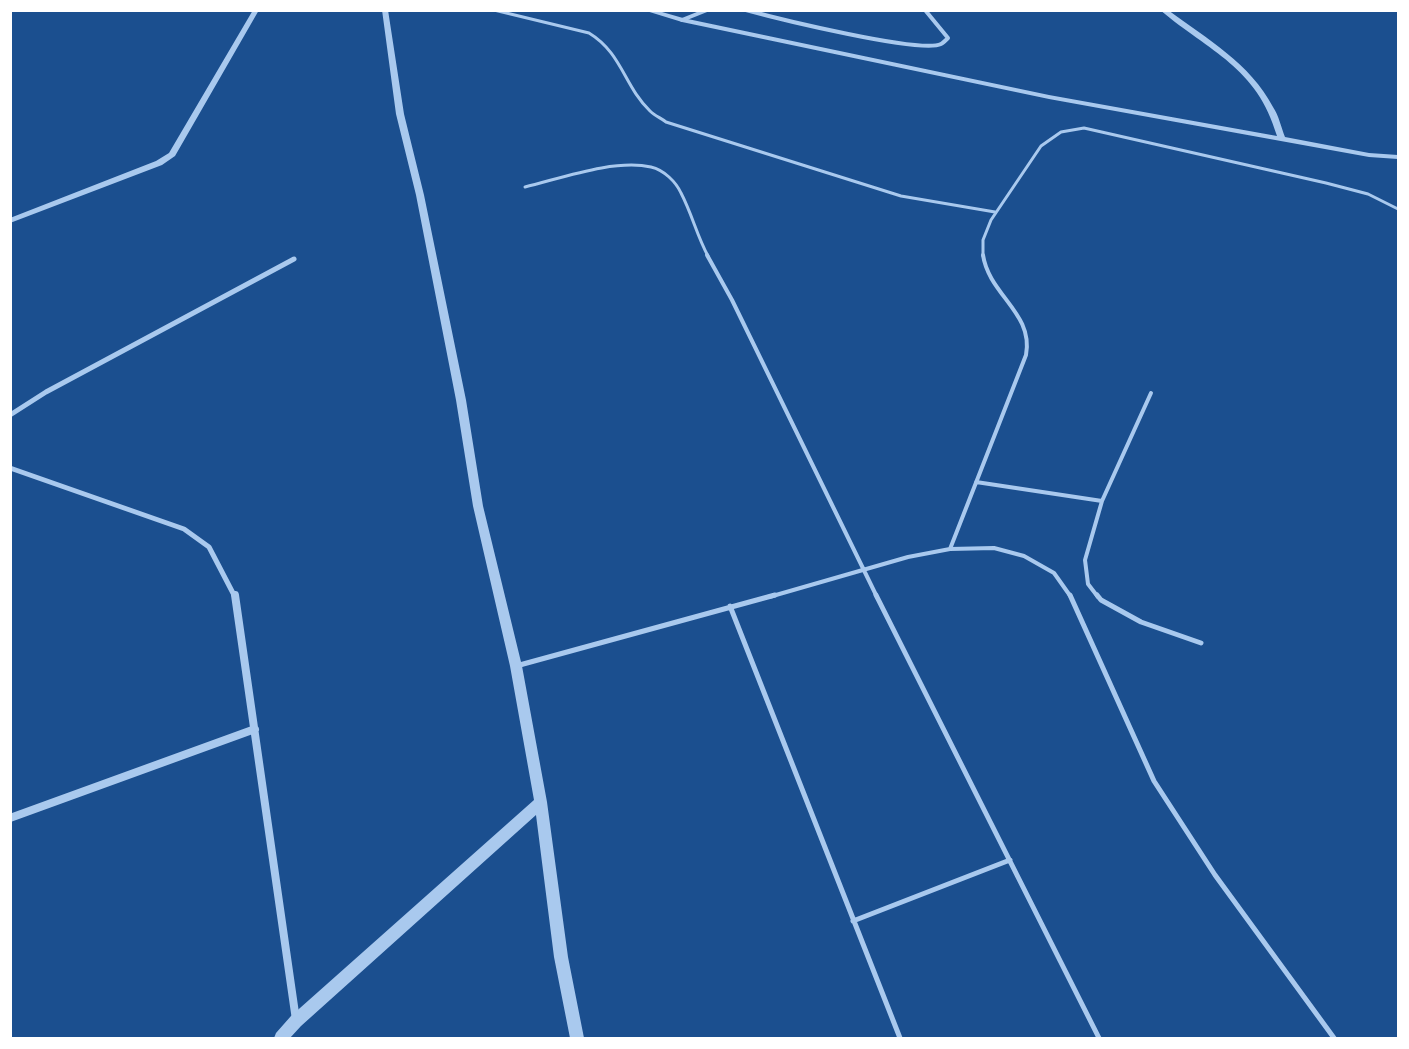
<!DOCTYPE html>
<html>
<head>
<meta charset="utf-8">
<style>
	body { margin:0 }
	#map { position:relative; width:1409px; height:1049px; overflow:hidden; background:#1b4f8f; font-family:Jost,sans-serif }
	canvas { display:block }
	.frame { position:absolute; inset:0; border:12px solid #fff; pointer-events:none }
</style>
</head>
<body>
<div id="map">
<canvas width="1409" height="1049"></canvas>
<div class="frame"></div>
</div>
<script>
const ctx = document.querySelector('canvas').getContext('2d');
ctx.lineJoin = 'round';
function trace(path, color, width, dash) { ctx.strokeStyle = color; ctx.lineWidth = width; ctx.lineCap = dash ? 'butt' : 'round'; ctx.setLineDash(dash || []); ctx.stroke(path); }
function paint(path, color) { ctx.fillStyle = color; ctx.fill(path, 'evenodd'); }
const serviceFar2 = new Path2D(`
	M494 10 589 33C622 53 624 86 650 111 655 116 661 118 666 122L901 196 995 212
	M525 187C562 178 614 159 651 167 664 170 676 182 681 193 692 214 697 236 708 256
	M983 256V240L991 220 1041 146 1061 132 1084 128 1326 183 1368 194 1398 209`);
const serviceFar1 = new Path2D(`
	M707 255 732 300 877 597
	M976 482 1102 501
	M950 549 1026 355C1034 313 989 295 983 255
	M769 597 908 557 950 549 994 548 1024 556 1054 573 1071 597
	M1098 597 1088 584 1085 560 1102 501 1151 393`);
const service = new Path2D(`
	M876 595 1099 1038
	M1070 595 1154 781 1215 875 1334 1038
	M1097 595 1101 600 1141 622 1201 643
	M730 606 900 1038
	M516 666 775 595
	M853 921 1010 860`);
const minorFar2 = new Path2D(`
	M746 10C775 18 921 54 941 44 943 43 947 39 948 38L925 10
	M682 20 707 10`);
const minorFar1 = new Path2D(`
	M10 415 46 392 294 259
	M10 468 184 529 209 547 235 597`);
const minor = new Path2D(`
	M235 595 296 1020
	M10 818 255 729`);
const tertiary = new Path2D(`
	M253 10H259L175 156 162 165 10 223V218L156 161 169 153Z
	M382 10H388L404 114 424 195 466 400 483 506 522 666 547 802 568 957 584 1038H570L554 957 536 815 301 1026 290 1038H274L276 1033 291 1016 534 800 510 666 473 506 456 400 416 195 396 114Z
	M643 10H655L683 18 1049 95 1277 136C1257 67 1210 52 1160 10H1168C1206 38 1251 64 1273 107 1279 116 1281 127 1285 137L1369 153 1398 155V159L1369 157 1049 99 682 22Z`);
trace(serviceFar2, '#a9c9ee', 3);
trace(serviceFar1, '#a9c9ee', 4);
trace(service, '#a9c9ee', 5);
trace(minorFar2, '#a9c9ee', 4);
trace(minorFar1, '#a9c9ee', 5);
trace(minor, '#a9c9ee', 8);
paint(tertiary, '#a9c9ee');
</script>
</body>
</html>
